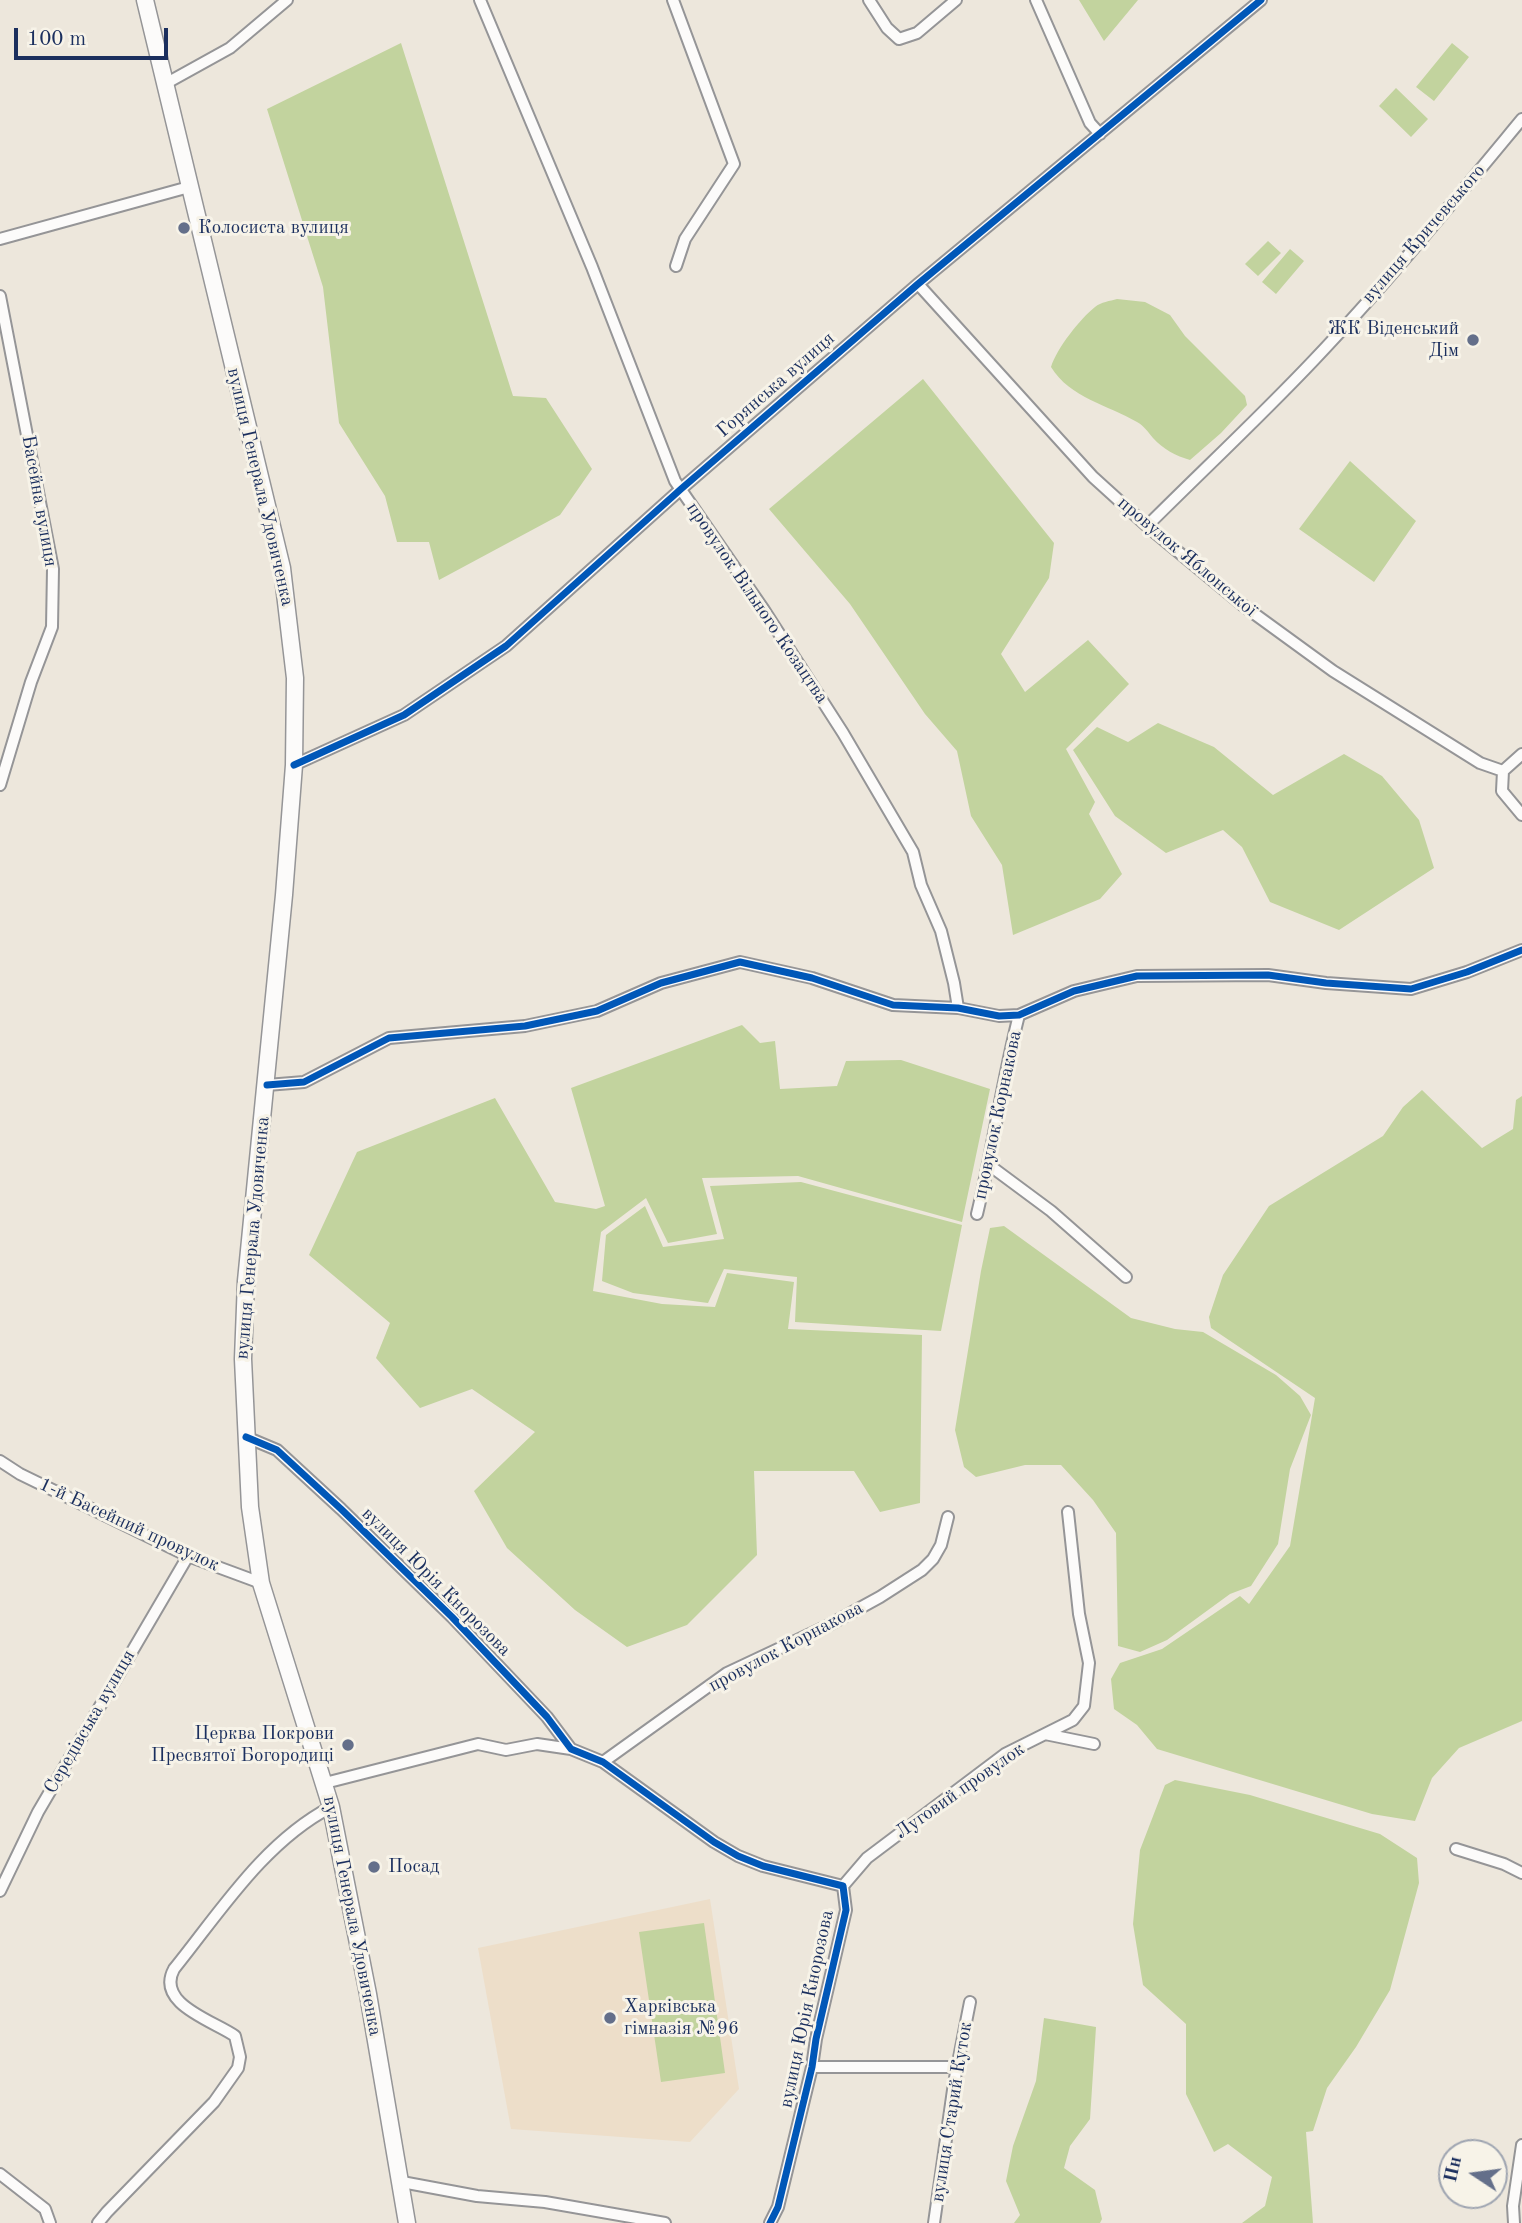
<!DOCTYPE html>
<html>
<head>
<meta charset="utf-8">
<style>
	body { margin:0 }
	#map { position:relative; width:1522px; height:2223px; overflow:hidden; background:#ede7dc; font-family:"Old Standard TT",serif }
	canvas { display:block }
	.north { position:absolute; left:1438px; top:2139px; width:70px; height:70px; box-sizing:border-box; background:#f7f3e8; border:2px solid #9fa5b1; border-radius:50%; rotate:283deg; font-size:19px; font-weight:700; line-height:28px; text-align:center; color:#1b2f5e }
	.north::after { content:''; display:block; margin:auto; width:24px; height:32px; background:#646f8a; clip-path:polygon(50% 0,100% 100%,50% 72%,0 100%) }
	.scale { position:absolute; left:14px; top:28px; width:154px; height:32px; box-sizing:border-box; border:4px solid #1b2f5e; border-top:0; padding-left:9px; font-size:21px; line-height:24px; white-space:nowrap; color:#1b2f5e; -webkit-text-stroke:5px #f7f3e8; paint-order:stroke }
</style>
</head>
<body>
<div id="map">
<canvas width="1522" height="2223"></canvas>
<div class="north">Пн</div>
<div class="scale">100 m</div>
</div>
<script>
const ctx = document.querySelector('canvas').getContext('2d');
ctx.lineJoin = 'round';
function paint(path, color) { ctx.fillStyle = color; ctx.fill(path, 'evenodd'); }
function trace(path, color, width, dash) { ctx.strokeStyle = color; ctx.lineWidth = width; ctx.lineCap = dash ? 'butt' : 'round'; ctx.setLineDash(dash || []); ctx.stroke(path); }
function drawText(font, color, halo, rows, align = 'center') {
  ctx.font = font + ' "Old Standard TT",serif'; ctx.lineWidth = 6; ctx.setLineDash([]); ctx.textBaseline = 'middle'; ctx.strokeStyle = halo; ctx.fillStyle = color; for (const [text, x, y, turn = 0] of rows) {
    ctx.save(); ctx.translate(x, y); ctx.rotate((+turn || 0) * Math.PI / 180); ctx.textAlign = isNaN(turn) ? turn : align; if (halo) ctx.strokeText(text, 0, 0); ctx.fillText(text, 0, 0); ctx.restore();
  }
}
const built = new Path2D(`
	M710 1899 739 2089 690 2142 511 2129 478 1948Z`);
const green = new Path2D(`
	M1079 0H1138L1104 41Z
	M401 43 513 396 546 398 592 469 560 515 439 580 429 542H397L385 496 339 423 323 287 267 109Z
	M1452 43 1469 57 1434 101 1416 87Z
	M1396 88 1428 119 1411 137 1379 106Z
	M1268 241 1281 253 1258 276 1245 264Z
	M1290 249 1304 261 1276 294 1262 282Z
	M1117 299 1145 302 1170 315 1185 336 1245 396 1247 405 1221 433 1190 460C1176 456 1163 449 1153 438 1148 432 1144 426 1137 422 1108 405 1070 398 1051 367 1057 348 1080 319 1095 307 1101 302 1110 301 1117 299Z
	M923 379 1054 543 1049 578 1001 654 1025 692 1088 640 1129 684 1066 749 1095 802 1089 814 1122 874 1100 899 1013 935 1002 865 971 816 957 751 925 714 850 604 769 509Z
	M1350 461 1416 521 1374 582 1299 529Z
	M1158 723 1214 747 1273 795 1344 754 1382 776 1419 820 1434 868 1339 930 1270 902 1242 847 1223 830 1166 853 1115 816 1073 750 1097 727 1128 742Z
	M742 1025 760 1043 775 1041 780 1089 837 1086 846 1061 901 1060 990 1089 962 1222 798 1176 702 1178 717 1234 668 1243 646 1198 601 1232 593 1291 662 1304 715 1307 727 1273 794 1282 788 1329 922 1335 920 1503 880 1512 854 1471H754L757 1555 687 1625 627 1647 575 1610 507 1548 474 1491 535 1432 472 1389 420 1408 376 1358 390 1323 309 1255 357 1152 495 1098 555 1202 596 1209 605 1206 571 1088Z
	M1422 1090 1482 1148 1513 1129 1516 1100 1522 1096V1721L1459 1748 1432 1778 1415 1821 1372 1814 1157 1749 1137 1725 1114 1709 1111 1679 1120 1663 1162 1649 1240 1596 1249 1604 1290 1546 1315 1398 1211 1328 1209 1317 1223 1275 1269 1206 1383 1136 1403 1107Z
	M801 1182 962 1225 941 1331 795 1322 797 1277 724 1269 708 1303 633 1293 602 1281 606 1235 645 1206 663 1247 724 1239 710 1186Z
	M1004 1226 1131 1318 1175 1329 1203 1332 1276 1375 1300 1396 1311 1415 1290 1469 1278 1544 1251 1586 1230 1594 1167 1640 1140 1652 1118 1646 1116 1533 1093 1500 1061 1465H1025L976 1477 964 1467 955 1430 981 1271 990 1228Z
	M1175 1780 1250 1795 1380 1834 1417 1858 1419 1883 1390 1990 1356 2047 1327 2088 1313 2131 1306 2132 1313 2223H1242L1265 2206 1272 2177 1228 2144 1214 2152 1186 2094V2024L1143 1985 1133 1924 1140 1850 1165 1785Z
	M704 1923 725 2073 661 2082 639 1932Z
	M1044 2018 1096 2027 1090 2119 1070 2146 1064 2168 1095 2190 1102 2219 1100 2223H1014L1020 2215 1006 2181 1013 2146 1036 2081Z`);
const minor = new Path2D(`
	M480 0 592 267 675 481 764 610 843 733 913 852 921 885 941 931 954 983 958 1008
	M673 0 734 164 685 239 676 266
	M869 0 887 28 899 39 917 33 956 0
	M1036 0 1090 123 1100 134
	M165 84 230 48 287 0
	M0 239 189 187
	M918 284 1093 477 1147 526 1245 607 1333 671 1480 763 1503 771
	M0 296 53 569 52 627 31 682 0 785
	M1147 526C1202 471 1259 418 1313 361 1386 284 1454 201 1522 119
	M294 765 404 715 506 646 681 489 918 284 1261 0
	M1503 771 1502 791 1522 815
	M1503 771 1522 754
	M267 1085 304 1082 389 1038 525 1026 597 1011 661 983 740 962 812 978 893 1005 958 1008 999 1016 1019 1015 1074 991 1137 976 1268 975 1326 983 1411 989 1467 972 1522 950
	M989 1165 1051 1211 1126 1277
	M977 1214C993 1148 1002 1081 1019 1015
	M246 1437 277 1450 341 1509 452 1617 547 1717 571 1749 603 1762 714 1842 738 1856 763 1866 843 1886 846 1910 816 2039 812 2067 778 2207 770 2223
	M0 1461 20 1474 188 1556 261 1583
	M1045 1734 1073 1720 1084 1706 1089 1663 1079 1614 1068 1512
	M603 1762 727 1673 829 1625 880 1597 922 1570 933 1559 941 1545 948 1517
	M325 1783 478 1744 506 1750 537 1744 571 1749
	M1456 1849 1504 1864 1522 1873
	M843 1886 867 1858 1005 1754 1045 1734 1094 1744
	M0 1891 38 1812 188 1556
	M812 2067H957
	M0 2174 45 2209 50 2223
	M402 2182 477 2196 545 2202 665 2223
	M98 2223 107 2212 214 2102 238 2068 240 2057 235 2036C214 2021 155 2004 174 1969 220 1912 264 1842 331 1807
	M934 2223 954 2083 970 2002
	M1514 2223 1513 2206 1522 2145`);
const secondary = new Path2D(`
	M145 0 282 568 295 678 294 765 284 895 246 1281 243 1359 250 1507 261 1583 331 1807 368 1994 407 2223`);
const cycleway = new Path2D(`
	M294 765 404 715 506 646 681 489 918 284 1261 0
	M267 1085 304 1082 389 1038 525 1026 597 1011 661 983 740 962 812 978 893 1005 958 1008 999 1016 1019 1015 1074 991 1137 976 1268 975 1326 983 1411 989 1467 972 1522 950
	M246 1437 277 1450 341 1509 452 1617 547 1717 571 1749 603 1762 714 1842 738 1856 763 1866 843 1886 846 1910 816 2039 812 2067 778 2207 770 2223`);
const markers = [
	[184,228,7,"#646f8a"],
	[1473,340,7,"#646f8a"],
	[348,1745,7,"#646f8a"],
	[374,1867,7,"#646f8a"],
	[610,2018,7,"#646f8a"]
];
const poiNames = [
	["Колосиста вулиця",198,228],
	["ЖК Віденський",1459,329,"right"],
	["Дім",1459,351,"right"],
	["Церква Покрови",334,1734,"right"],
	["Пресвятої Богородиці",334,1756,"right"],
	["Посад",388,1867],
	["Харківська",624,2007],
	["гімназія №96",624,2029]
];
const streetNames = [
	["вулиця Кричевського",1424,234,-49],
	["Горянська вулиця",776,385,-41],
	["вулиця Генерала Удовиченка",260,487,77],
	["Басейна вулиця",39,501,80],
	["провулок Яблонської",1187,557,40],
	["провулок Вільного Козацтва",757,603,56],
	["провулок Корнакова",998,1115,-78],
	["вулиця Генерала Удовиченка",253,1238,-85],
	["1-й Басейний провулок",129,1525,25],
	["вулиця Юрія Кнорозова",436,1582,45],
	["провулок Корнакова",786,1647,-28],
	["Середівська вулиця",90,1722,-60],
	["Луговий провулок",960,1791,-35],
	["вулиця Генерала Удовиченка",352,1916,79],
	["вулиця Юрія Кнорозова",807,2009,-78],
	["вулиця Старий Куток",952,2112,-81]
];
paint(built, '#eddec9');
paint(green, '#c2d39e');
trace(minor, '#959597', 14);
trace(secondary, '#959597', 19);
trace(minor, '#fcfbfa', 10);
trace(secondary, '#fcfbfa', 16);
trace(cycleway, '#0057b8', 7);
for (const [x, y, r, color] of markers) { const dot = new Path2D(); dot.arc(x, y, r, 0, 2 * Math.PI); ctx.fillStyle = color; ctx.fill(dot); trace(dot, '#f7f3e8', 2.5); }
drawText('19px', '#1b2f5e', '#f7f3e8', poiNames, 'left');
drawText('19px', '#1b2f5e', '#f7f3e8', streetNames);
</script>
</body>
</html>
